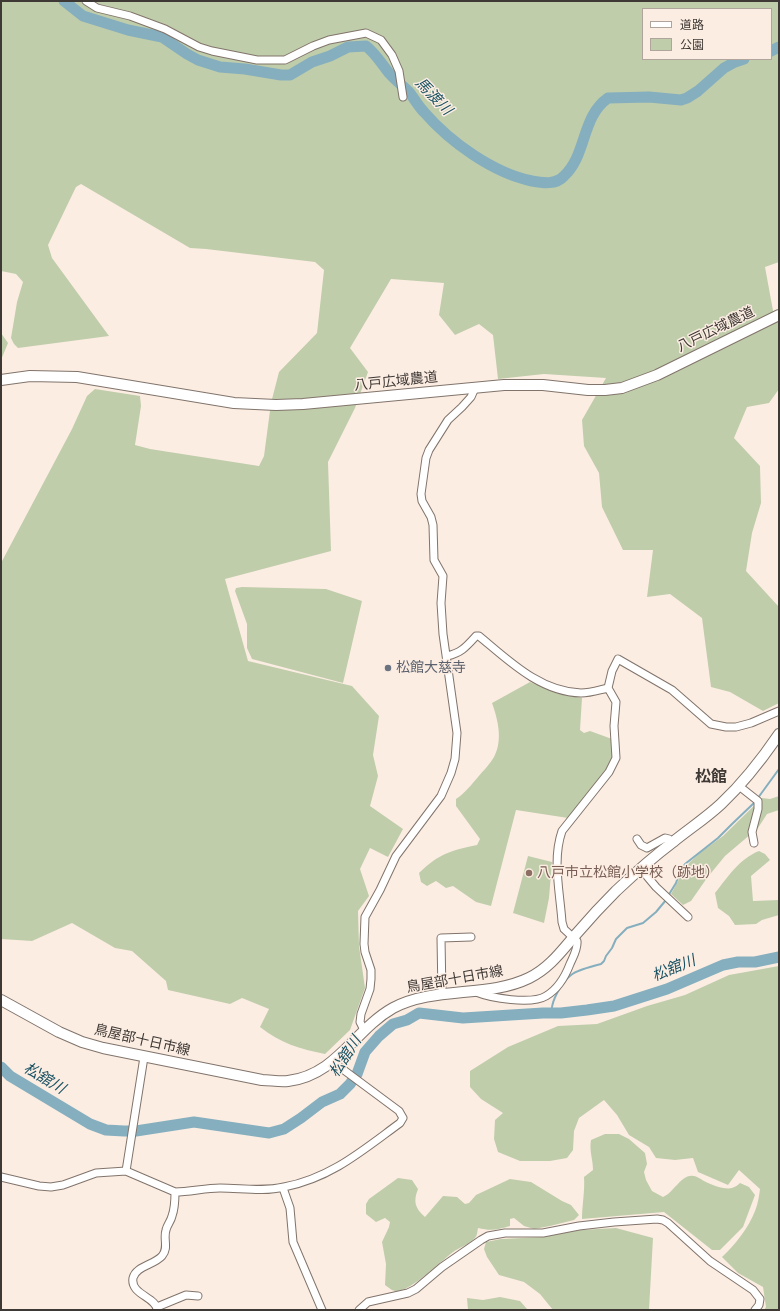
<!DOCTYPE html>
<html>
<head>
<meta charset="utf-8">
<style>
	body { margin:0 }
	#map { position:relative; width:780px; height:1311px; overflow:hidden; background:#fcede3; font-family:"Source Serif 4","Noto Sans JP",serif }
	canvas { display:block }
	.frame { position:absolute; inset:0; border:2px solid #3f3935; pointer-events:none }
	.legend { position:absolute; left:642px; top:8px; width:130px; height:52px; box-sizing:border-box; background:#fcede3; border:1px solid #b0a59d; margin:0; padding:5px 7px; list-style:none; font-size:12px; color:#3f3935 }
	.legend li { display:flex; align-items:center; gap:8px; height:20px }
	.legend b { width:20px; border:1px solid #b0a59d }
</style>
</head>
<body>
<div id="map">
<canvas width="780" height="1311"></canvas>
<div class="frame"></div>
<ul class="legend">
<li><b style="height:5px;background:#fff"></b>道路</li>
<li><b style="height:11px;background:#c0cdab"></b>公園</li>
</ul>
</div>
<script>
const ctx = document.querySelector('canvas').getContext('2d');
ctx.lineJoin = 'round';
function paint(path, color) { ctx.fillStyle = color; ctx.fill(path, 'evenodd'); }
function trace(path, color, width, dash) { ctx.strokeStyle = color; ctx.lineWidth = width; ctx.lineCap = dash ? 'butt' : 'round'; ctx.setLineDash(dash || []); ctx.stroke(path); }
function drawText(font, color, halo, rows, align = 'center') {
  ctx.font = font + ' "Source Serif 4","Noto Sans JP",serif'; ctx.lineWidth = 3; ctx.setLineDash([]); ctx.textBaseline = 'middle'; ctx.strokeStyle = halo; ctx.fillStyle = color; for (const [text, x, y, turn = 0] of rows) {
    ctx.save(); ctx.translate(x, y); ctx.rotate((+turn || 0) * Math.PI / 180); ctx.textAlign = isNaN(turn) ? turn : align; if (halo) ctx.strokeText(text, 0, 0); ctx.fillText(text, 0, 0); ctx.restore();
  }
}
const green = new Path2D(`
	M1 1H779V262L765 267 774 316 779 315V389L769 403 747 407 734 438 760 466 761 503 752 533 746 571 779 607V703L763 711 730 692 711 687 702 618 670 594 647 597 653 550H623L602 507 599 473 584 446 582 420 606 378 544 374 498 379 493 335 479 324 455 335 439 315 444 283 391 279 350 348 368 372 355 408 328 462 331 551 225 579 248 661 352 686 379 716 373 755 378 776 370 806 403 829 388 857 370 848 360 869 369 896 358 911 359 946 365 988 350 1030 325 1054C300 1049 280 1043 260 1027L269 1009 242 998 230 1004 168 990 166 981 132 951 115 948 72 923 32 941 1 939V563L72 429 87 396 95 389 140 396 141 406 135 445 150 449 259 466 264 456 271 403 279 372 317 333 324 270 315 262 206 249 190 248 81 184 76 187 48 245 52 258 109 336 18 348 14 344 11 338 17 302 23 282 16 274 1 271ZM643 9H771V59H643Z
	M1 333 8 343 1 360Z
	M242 587 326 589 362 601 343 683 252 659 247 648V624L235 591 236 588Z
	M530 682 559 694 582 698 580 730 584 733 590 731 612 739V759L604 774 568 818 516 810 491 906 476 902 453 886 446 888 436 881 427 886 421 882 419 873C440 853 450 851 477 845L480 839 456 806V799C465 793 471 785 478 777 483 771 490 764 494 757 503 740 498 720 492 703Z
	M779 796V810L767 814 758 828 725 856 707 878 691 901 683 905 671 894 677 883 682 872 690 862 701 852 723 836 762 798 770 799Z
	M759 851 765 854 770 860 751 876 753 901 779 900V915L762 920 756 924 735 925 729 916 718 908 715 893C728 877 739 859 759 851Z
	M528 856 552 862 549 898 544 923 513 913Z
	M779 966V1310H764L766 1307 763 1287 738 1273 722 1257C735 1245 749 1227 755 1211 758 1204 759 1196 760 1189L739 1170 728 1185 698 1172 693 1158 675 1160 656 1158 649 1147 629 1135 617 1115 604 1100 579 1118 574 1131 573 1150 567 1158 550 1161H520L498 1152 494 1139 495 1120 503 1113 481 1099 470 1087V1071L508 1047 558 1026 597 1024 647 1006 685 995 729 975Z
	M605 1134H619L629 1139 645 1153 647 1164 644 1172 646 1180 652 1191 663 1197C673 1193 680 1177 690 1176 696 1175 700 1179 704 1181 711 1185 725 1190 732 1188 735 1187 738 1185 740 1183L749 1187 755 1195 743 1227 720 1250H712L664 1212 582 1219C582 1205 585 1191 584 1177L593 1170C593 1159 589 1151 591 1140Z
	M398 1178 412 1180 418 1189C413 1202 415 1208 425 1217L443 1196 457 1197 465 1204 469 1203 476 1195 510 1179 531 1182 562 1201 571 1205 579 1215 574 1220 550 1226 534 1229 524 1226 514 1218 510 1219V1226C498 1230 490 1231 478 1228 477 1232 478 1235 474 1239 468 1245 460 1247 453 1252 440 1262 413 1289 398 1291 393 1292 389 1288 385 1285L386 1264 382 1242 389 1227 390 1222 385 1218 376 1222 366 1214V1204L369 1199Z
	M616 1228 653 1238 649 1310H553L540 1294 524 1282 499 1275 487 1257 484 1249 486 1242 501 1239 543 1237 580 1230Z
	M500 1297 520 1301 528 1310H468L467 1298 483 1300Z`);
const stream = new Path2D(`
	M668 896 676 883 680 871 685 864 718 838 732 824 755 802 779 769
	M552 1013C550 1002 562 982 571 975 577 970 593 966 601 964L604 961 606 956 612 948 616 939 627 928 643 923 656 912 666 900`);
const river = new Path2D(`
	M64 1 83 16 128 30 162 37 187 54 198 60 220 67 245 69 281 75H290L312 62 330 56 348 47 366 46C376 54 381 63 389 73 395 80 403 86 409 92 414 98 418 106 424 112 450 142 493 173 532 181 543 183 556 185 564 176 587 155 581 117 608 98L649 97 681 100 687 98 698 91 724 68 735 62 744 59
	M771 51 779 47
	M1 1067 10 1076 90 1124 106 1130 124 1131H136L194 1122 269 1133 284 1129 301 1118 322 1102 340 1094 350 1084 357 1074 365 1052 379 1036 393 1024 407 1020 419 1013 463 1018 543 1013H561L587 1010 614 1006 667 989 723 965 738 962H755L779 957`);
const street = new Path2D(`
	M86 1 97 8 130 16 165 29 199 47 212 51 257 60H285L313 46 329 40 366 33 381 40 392 55 399 71 403 97
	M447 656C461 653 466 647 476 636H479C508 660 540 692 581 693 590 693 599 690 608 688
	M739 786 758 801V809L752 832 754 843
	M637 839 641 845 647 848 665 838 669 839 672 842
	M641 869 656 887 688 917
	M476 992C491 998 531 1005 546 996 558 989 565 977 570 964 573 957 578 949 577 941L564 929 562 922C560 892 552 860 562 831L609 772 616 758 614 726 616 702 608 688 612 671 618 659 672 690 711 724 726 727H736L751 723 779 711
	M442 995 441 938 471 937
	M364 1030 360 1022 361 1014 370 989 371 979V970L365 952 364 944 365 917 380 890 396 856 441 796 451 773 455 759 457 733 443 634 441 603 443 576 434 560 433 525 431 517 422 501 421 494 426 458 429 450 448 420 462 407 471 397 475 388
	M126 1171 144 1057
	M1 1177 39 1186 51 1187 63 1185 96 1173 126 1171 175 1192C190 1192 205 1188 220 1188 241 1188 263 1192 284 1187 331 1178 363 1150 400 1123L403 1118 399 1111 333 1062
	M283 1188 290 1208 293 1242 322 1310
	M157 1307 186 1295 198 1296
	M157 1310C157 1297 130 1295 133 1278 136 1266 154 1265 162 1256 169 1248 163 1239 166 1230 167 1225 171 1221 172 1216 175 1208 175 1200 175 1192
	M359 1310 368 1302 408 1293 416 1289 442 1267 481 1240 488 1236 505 1233H543L579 1226 614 1222 657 1219 663 1220 668 1223 710 1261 753 1290 760 1299 759 1305 755 1310`);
const secondary = new Path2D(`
	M1 380 30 376 77 377 234 403 276 405 303 404 504 385H543L588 390H605L622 388 657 375 779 315
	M1 1000 59 1032 82 1042 103 1048 262 1080C270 1080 280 1082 288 1081 337 1075 354 1030 393 1008 434 986 488 998 529 978 550 968 563 949 578 932 590 918 603 904 616 891 634 874 653 857 673 842 689 829 706 818 721 804 743 783 762 759 779 734`);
const markers = [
	[388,668,4,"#6b7280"],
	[529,873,4,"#8d6e63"]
];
const streetNames = [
	["八戸広域農道",716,330,-26],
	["八戸広域農道",396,382,-6],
	["鳥屋部十日市線",455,980,-10],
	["鳥屋部十日市線",142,1041,13]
];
const worshipNames = [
	["松館大慈寺",396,668]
];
const educationNames = [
	["八戸市立松館小学校（跡地）",537,873]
];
const waterNames = [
	["馬渡川",433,97,46],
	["松舘川",674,969,-22],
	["松舘川",346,1057,-57],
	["松舘川",44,1079,31]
];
const quarterNames = [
	["松館",711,778]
];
paint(green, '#c0cdab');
trace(stream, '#85afbe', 2);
trace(river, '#85afbe', 11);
trace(street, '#81746b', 9);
trace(secondary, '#81746b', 12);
trace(street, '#fff', 7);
trace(secondary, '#fff', 10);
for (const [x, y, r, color] of markers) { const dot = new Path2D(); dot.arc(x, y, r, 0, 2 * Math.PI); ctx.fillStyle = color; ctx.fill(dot); trace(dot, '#fcede3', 1.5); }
drawText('14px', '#3f3935', '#fcede3', streetNames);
drawText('14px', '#5b616d', '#fcede3', worshipNames, 'left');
drawText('14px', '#785e54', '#fcede3', educationNames, 'left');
drawText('italic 15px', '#175162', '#fcede3', waterNames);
drawText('bold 16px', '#3f3935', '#fcede3', quarterNames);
</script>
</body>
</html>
